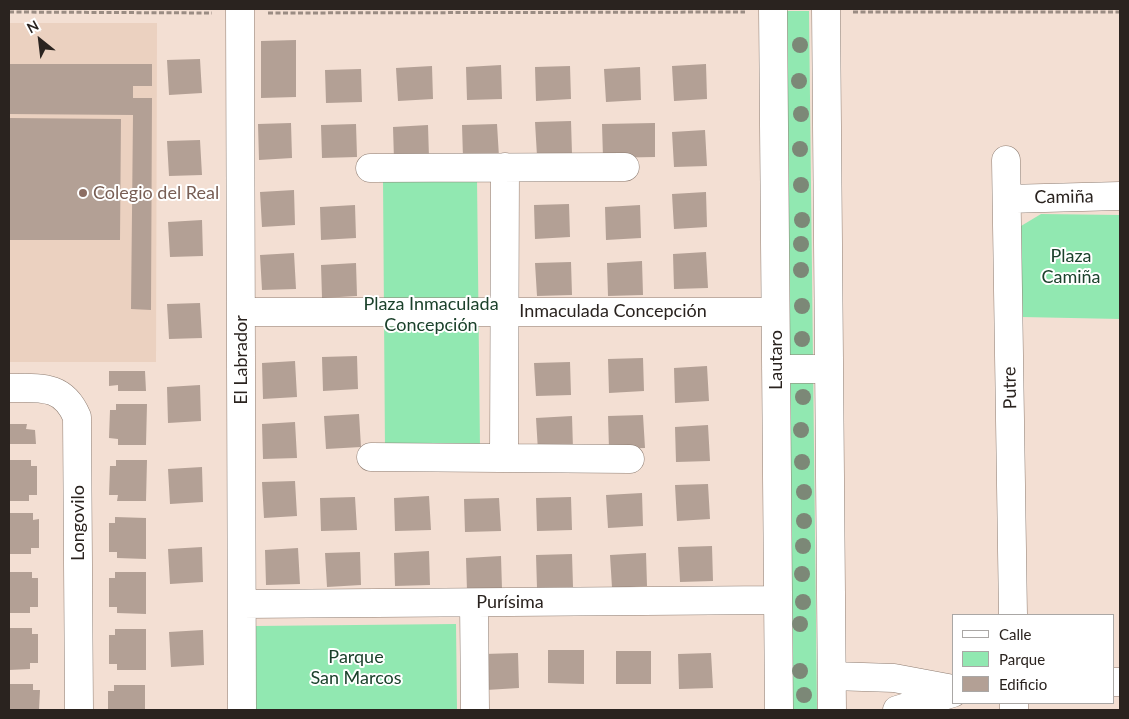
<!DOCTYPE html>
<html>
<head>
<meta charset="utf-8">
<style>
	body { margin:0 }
	#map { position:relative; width:1129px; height:719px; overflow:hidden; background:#f3dfd3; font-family:Lato,sans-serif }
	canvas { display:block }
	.frame { position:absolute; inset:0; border:10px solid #2a231f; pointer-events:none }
	.legend { position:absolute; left:952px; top:614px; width:162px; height:90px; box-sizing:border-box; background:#fff; border:1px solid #aaa7a5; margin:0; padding:6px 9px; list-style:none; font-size:15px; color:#2a231f }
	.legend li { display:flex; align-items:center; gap:10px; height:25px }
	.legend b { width:25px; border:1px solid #aaa7a5 }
	.north { position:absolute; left:15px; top:15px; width:50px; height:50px; -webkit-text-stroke:4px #fff; paint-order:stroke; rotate:331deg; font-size:14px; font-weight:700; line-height:20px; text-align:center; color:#2a231f }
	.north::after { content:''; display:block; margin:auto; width:18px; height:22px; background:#2a231f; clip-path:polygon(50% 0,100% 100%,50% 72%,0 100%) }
</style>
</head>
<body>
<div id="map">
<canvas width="1129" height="719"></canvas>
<div class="frame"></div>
<ul class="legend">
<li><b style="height:6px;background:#fff"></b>Calle</li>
<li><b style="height:14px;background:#91e8b1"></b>Parque</li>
<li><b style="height:14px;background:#b3a095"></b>Edificio</li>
</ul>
<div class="north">N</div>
</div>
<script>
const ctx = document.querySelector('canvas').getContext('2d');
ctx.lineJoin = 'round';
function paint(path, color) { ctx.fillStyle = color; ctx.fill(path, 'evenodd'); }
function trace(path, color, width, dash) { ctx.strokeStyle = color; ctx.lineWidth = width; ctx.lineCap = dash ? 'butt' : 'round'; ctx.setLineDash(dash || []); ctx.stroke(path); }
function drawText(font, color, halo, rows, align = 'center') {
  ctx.font = font + ' Lato,sans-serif'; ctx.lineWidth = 4; ctx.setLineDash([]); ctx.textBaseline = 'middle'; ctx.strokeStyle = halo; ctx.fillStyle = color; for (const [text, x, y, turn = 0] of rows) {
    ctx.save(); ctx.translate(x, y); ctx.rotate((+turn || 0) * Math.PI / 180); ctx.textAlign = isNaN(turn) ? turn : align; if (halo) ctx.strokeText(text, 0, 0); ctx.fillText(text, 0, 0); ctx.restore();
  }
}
const built = new Path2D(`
	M9 23H157L156 362H9Z`);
const green = new Path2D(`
	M785 11H809L817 710H792Z
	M477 178 480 449 385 451 383 179Z
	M1041 214 1120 215V319L1022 317 1021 226Z
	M456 624 457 710H256V626Z`);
const building = new Path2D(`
	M296 40V97L261 98V41Z
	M200 59 202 93 169 95 167 60Z
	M9 64H152V86H133V98H152L151 310 131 309 133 115 9 114Z
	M706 64 707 99 674 101 672 66Z
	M501 65 502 99 467 100 466 67Z
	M432 66 433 99 398 101 396 68Z
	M570 66 571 99 536 101 535 67Z
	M640 67 641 100 606 102 604 69Z
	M361 69 362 102 326 103 325 70Z
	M9 118 121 119 120 240H9Z
	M571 121 572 154 537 156 535 122Z
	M291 123 292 158 259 160 258 124Z
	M655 123V157L603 158 602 124Z
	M356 124 357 157 322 158 321 125Z
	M497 124 499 157 463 158 462 125Z
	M428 125 429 158 394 160 393 127Z
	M705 130 707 166 674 167 672 132Z
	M200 140 202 175 169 176 167 141Z
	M294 190 295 225 262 227 260 192Z
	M706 192 707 227 674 229 672 194Z
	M569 204 570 237 535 239 534 205Z
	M355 205 356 238 321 240 320 207Z
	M640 205 641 238 606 240 605 207Z
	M202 220 203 256 170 257 168 222Z
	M706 252 708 288 674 289 673 254Z
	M294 253 296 289 262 290 260 255Z
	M642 261 643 295 608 296 607 263Z
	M571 262 572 295 537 296 535 263Z
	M356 263 357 296 322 298 321 265Z
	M200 303 202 338 169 339 167 304Z
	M357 356 358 389 323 391 322 357Z
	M643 358 644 391 609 393 608 359Z
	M295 361 297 397 263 399 262 363Z
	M570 362 571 395 536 396 534 363Z
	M707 366 709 401 675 403 674 368Z
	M109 371H145L146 391H118V385L109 386Z
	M200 385 201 421 168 423 167 387Z
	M116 404H147L146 445H118V439L109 438 110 410H116Z
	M359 414 361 447 326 449 324 416Z
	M643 415 645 448 609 449 608 416Z
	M572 416 573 449 538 451 536 418Z
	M295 422 297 458 263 459 262 424Z
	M9 424H27L26 429 35 430 36 444H9Z
	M708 425 710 461 676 462 675 427Z
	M9 460H31V466H37V495H29V501H9Z
	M116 460H147L146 501H117L118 495H109L110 466H116Z
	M202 467 203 502 170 504 168 469Z
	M295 481 297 516 264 518 262 482Z
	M708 484 710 519 677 521 675 485Z
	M642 493 643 526 608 528 606 495Z
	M429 496 431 530 395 531 394 498Z
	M355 497 357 530 321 531 320 498Z
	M571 497 572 530 537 531 536 498Z
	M499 498 501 531 465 532 464 499Z
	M9 513H33V520L39 519V548H31V554H9Z
	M115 517 146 518V559L117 558V552H109V523H115Z
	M712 546 713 581 680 582 678 547Z
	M202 547 203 582 170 584 168 549Z
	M298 548 300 584 266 585 265 550Z
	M429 551 430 585 395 586 394 553Z
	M360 552 361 585 327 587 325 553Z
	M646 553 647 586 612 588 610 555Z
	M572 554 573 587 537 588 536 555Z
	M501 556 502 589 467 591 466 558Z
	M9 572H32V578H38V607H30V613H9Z
	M115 572H146V614L117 613V607H109V578H115Z
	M9 628H32V634H38V663H30V669L9 670Z
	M115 629H146V670H117V664H109V635H115Z
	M203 630 204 665 171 667 169 632Z
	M548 650H584V684L548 683Z
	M616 651H651V684H616Z
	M518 653 519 688 486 690 484 654Z
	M711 653 713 688 679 689 678 654Z
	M9 684H33V690H40L39 710H9Z
	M114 685H145V710H108V691H114Z`);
const path = new Path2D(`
	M9 12 212 13
	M853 12H1120
	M268 13 745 12`);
const minor = new Path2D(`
	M240 9 242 710
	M773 9 779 710
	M826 9 832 710
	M1006 160 1013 615
	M370 168 625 167
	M1007 199 1120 196
	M241 312H775
	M776 369H829
	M9 388C40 388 63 384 77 417L79 710
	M371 457 630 459
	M504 458 505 167
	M474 603 475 710
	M242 604 778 600
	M832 676 894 678 953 689
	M1113 682H1120
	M1014 703V710
	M897 710 953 693`);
const trees = [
	[800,45],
	[799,81],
	[801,114],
	[800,149],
	[801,185],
	[802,220],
	[801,244],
	[801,270],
	[802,306],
	[802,339],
	[803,397],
	[801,430],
	[802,462],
	[804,492],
	[804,521],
	[803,546],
	[802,574],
	[803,602],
	[800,624],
	[800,671],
	[804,695]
];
const markers = [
	[83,193,5,"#8d6e63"]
];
const educationNames = [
	["Colegio del Real",93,193]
];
const streetNames = [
	["Camiña",1064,197,-1],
	["Inmaculada Concepción",613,311],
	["El Labrador",241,360,-90],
	["Lautaro",776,360,-90],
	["Putre",1010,388,-91],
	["Longovilo",78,523,-90],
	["Purísima",510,602]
];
const parkNames = [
	["Plaza",1071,256],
	["Camiña",1071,277],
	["Plaza Inmaculada",431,304],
	["Concepción",431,325],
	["Parque",356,657],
	["San Marcos",356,678]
];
paint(built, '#ebd1c0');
paint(green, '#91e8b1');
paint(building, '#b3a095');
trace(minor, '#8e7d72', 29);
trace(path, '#9a8c83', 3, [5, 2.5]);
trace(minor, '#fff', 28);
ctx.fillStyle = '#7c8877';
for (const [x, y] of trees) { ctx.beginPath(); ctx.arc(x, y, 8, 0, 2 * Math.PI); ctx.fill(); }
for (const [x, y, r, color] of markers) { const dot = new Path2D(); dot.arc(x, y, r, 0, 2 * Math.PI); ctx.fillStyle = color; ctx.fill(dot); trace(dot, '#fff', 2); }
drawText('18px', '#785e54', '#fff', educationNames, 'left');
drawText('18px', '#2a231f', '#fff', streetNames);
drawText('18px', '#1b412b', '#fff', parkNames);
</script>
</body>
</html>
